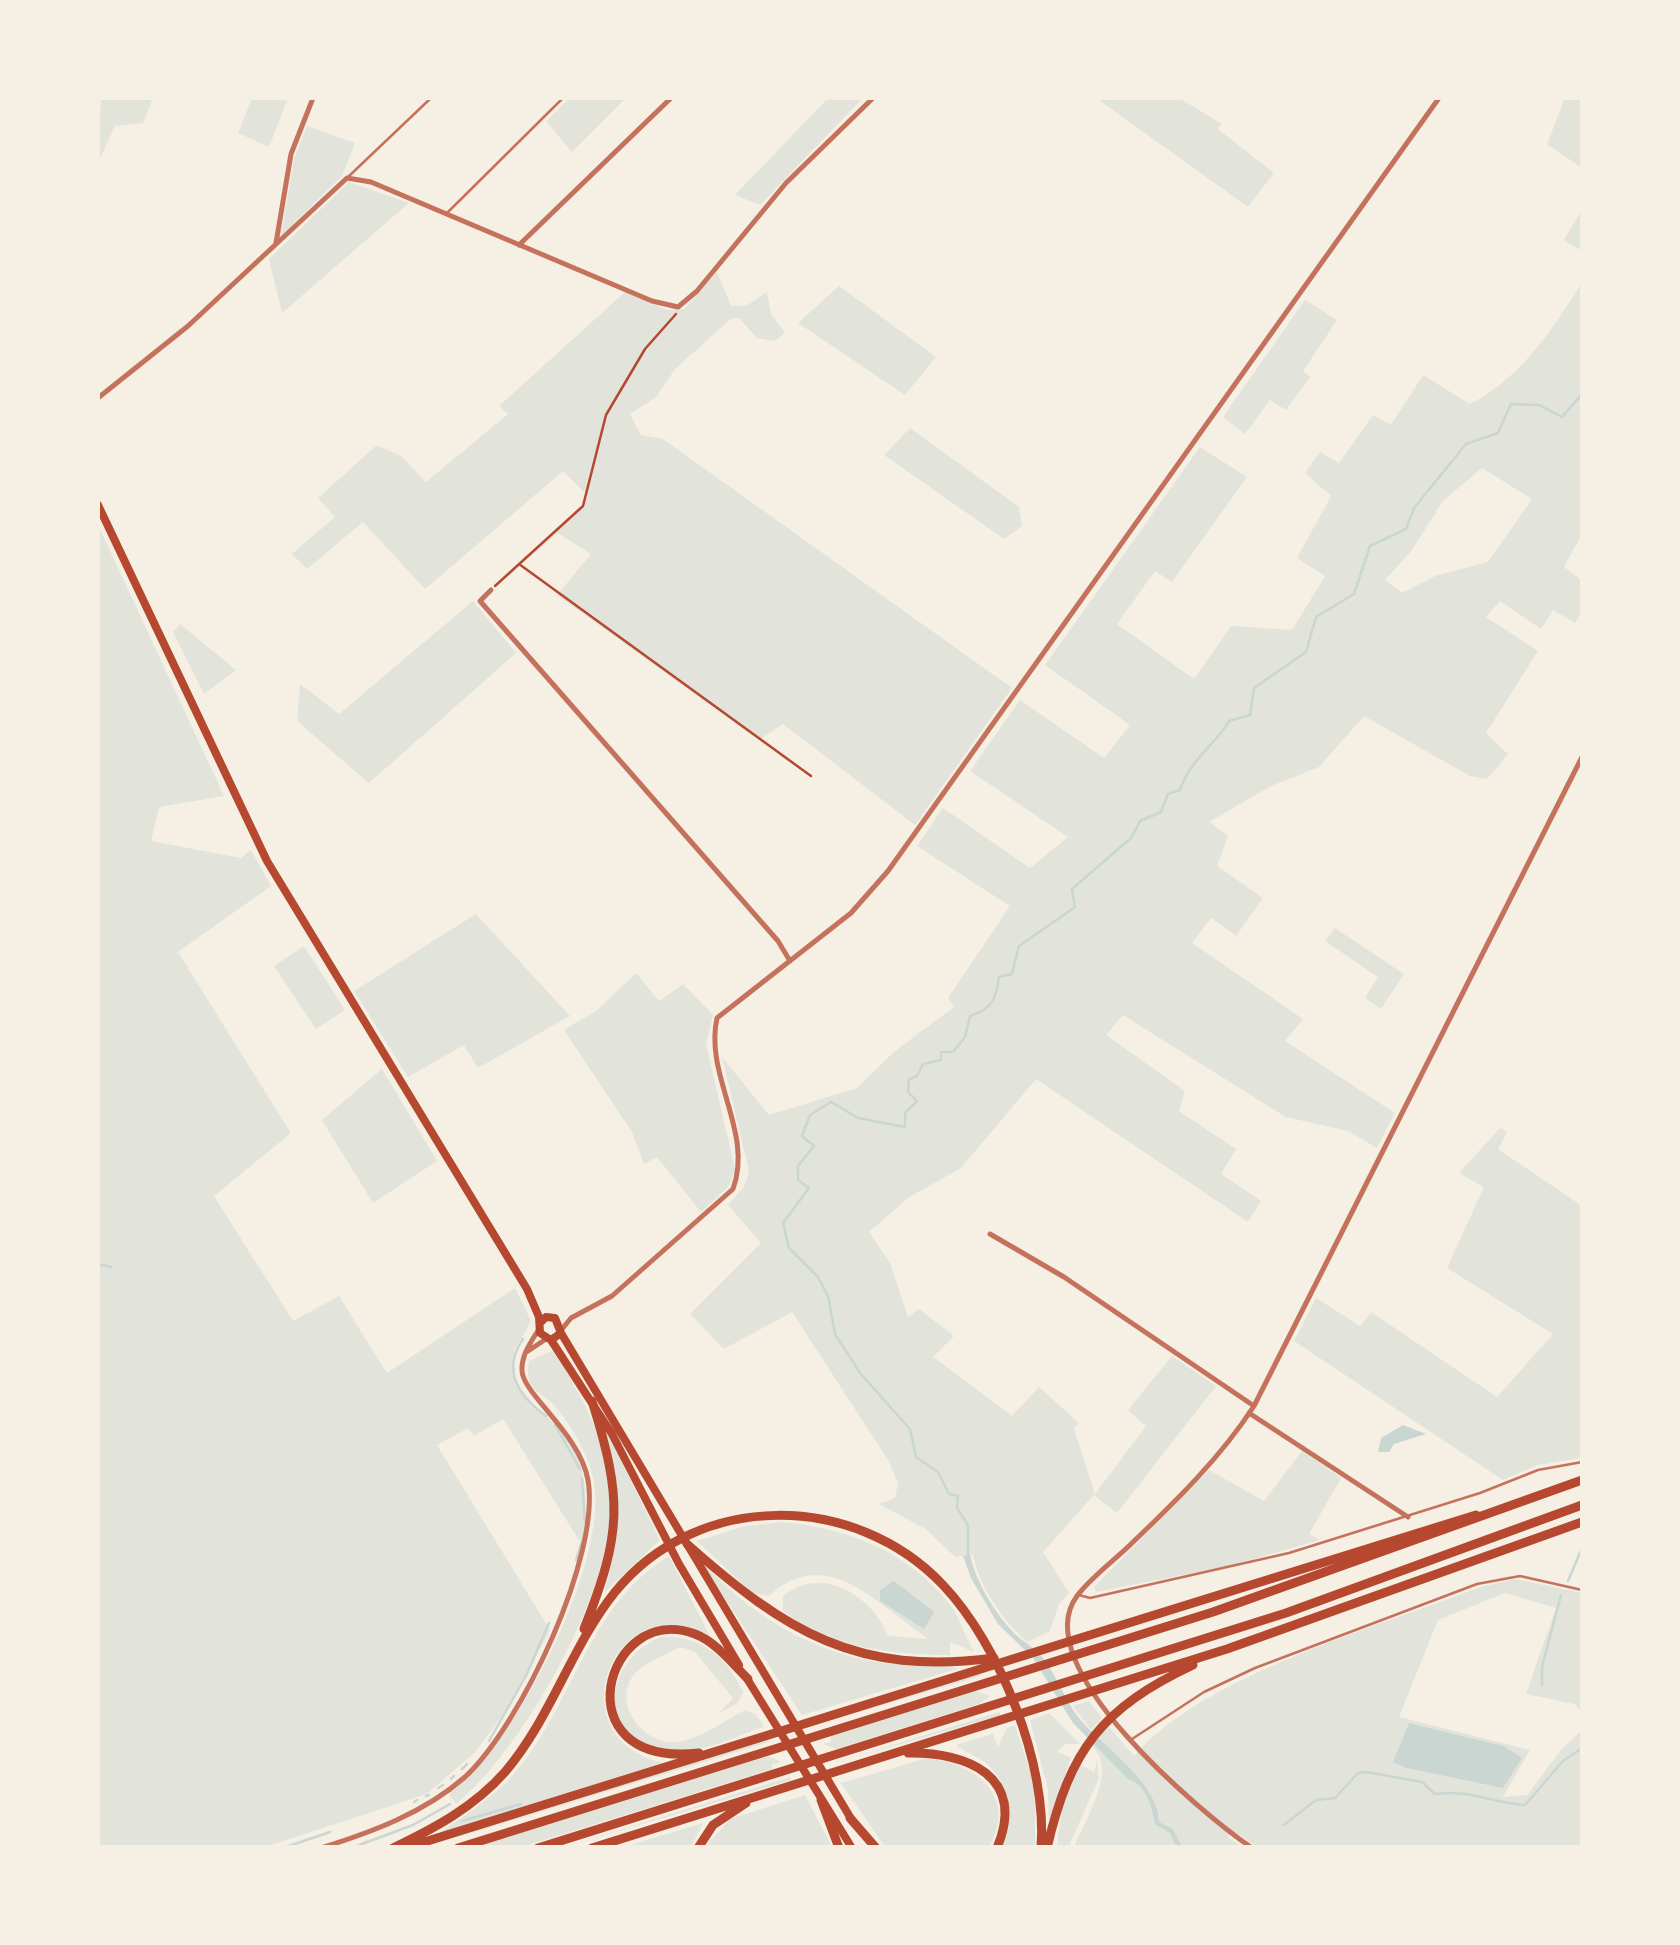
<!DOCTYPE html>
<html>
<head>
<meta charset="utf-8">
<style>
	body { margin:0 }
	#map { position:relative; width:1680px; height:1945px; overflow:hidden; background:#f6efe4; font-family:Bitter,serif }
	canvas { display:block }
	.frame { position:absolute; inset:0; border:100px solid #f6efe4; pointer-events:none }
</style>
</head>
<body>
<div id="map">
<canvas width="1680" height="1945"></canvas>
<div class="frame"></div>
</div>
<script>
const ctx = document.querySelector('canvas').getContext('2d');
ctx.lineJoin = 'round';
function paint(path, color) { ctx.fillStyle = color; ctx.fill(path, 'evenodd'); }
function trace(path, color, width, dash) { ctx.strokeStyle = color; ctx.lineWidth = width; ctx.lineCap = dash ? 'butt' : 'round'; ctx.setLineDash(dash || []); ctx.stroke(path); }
const green = new Path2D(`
	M101 98H153L143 123 115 126 98 163Z
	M252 98H288L269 147 238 133Z
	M570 98H626L572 152 546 121Z
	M828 98H863L760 205 735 195Z
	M1096 98H1179L1222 124 1218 129 1274 173 1248 207Z
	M1565 98H1582V168L1547 144Z
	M307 126 355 143 342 176 281 236 294 159Z
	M349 182 409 203 282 313 269 259Z
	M1582 209V251L1564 240Z
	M717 272 731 306H746L767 292 771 314 785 333 775 341 757 338 739 318 731 319 675 369 656 397 630 414 641 435 663 439 1012 688 915 825 783 724 759 740 557 595 591 554 556 532 579 511 588 496 563 471 425 589 363 522 307 569 292 554 335 517 318 498 377 445 401 456 426 482 508 414 499 406 625 292 666 310 684 309Z
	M1582 282V534L1564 567 1582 580V611L1575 623 1553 610 1541 629 1500 601 1486 617 1538 651 1486 733 1508 754 1487 779 1470 776 1364 716 1319 767 1271 786 1209 822 1228 836 1217 866 1263 898 1236 936 1211 918 1192 943 1303 1019 1285 1041 1395 1113 1377 1148 1348 1131 1286 1117 1123 1015 1106 1035 1185 1091 1179 1111 1236 1149 1221 1174 1261 1201 1248 1222 1036 1079 961 1168 908 1198 869 1232 890 1263 908 1317 919 1309 954 1336 933 1357 1012 1416 1039 1387 1079 1423 1074 1429 1095 1494 1146 1426 1128 1410 1172 1356 1216 1386 1117 1513 1094 1495 1043 1552 1069 1593 1059 1604 1050 1631 1027 1642C1003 1620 979 1587 973 1555L955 1557 926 1529 879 1504 895 1498 898 1483 888 1460 792 1312 724 1349 690 1314 761 1243 728 1205 744 1187 749 1171 722 1057 769 1115 857 1088 895 1051 954 1007 948 998 1010 906 917 846 943 808 1030 868 1068 837 970 771 1020 700 1104 758 1130 725 1045 665 1200 447 1247 477 1172 582 1155 571 1117 624 1194 679 1231 626 1292 630 1325 576 1297 558 1331 496 1305 473 1320 452 1339 463 1373 415 1391 425 1423 375 1470 404C1520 379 1553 329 1582 282ZM1482 468 1532 499 1488 562 1435 576 1402 593 1385 580 1412 550 1443 501Z
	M839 286 936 357 905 395 798 323Z
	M1305 300 1337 320 1303 371 1310 377 1286 410 1270 400 1245 434 1223 417Z
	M910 428 1019 507 1022 526 1004 539 884 455Z
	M98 525 224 796 159 807 151 841 241 858 251 850 271 886 178 952 291 1133 214 1196 293 1321 339 1296 387 1373 515 1288 531 1321 514 1351 516 1385C529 1403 546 1415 561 1431 590 1464 588 1504 582 1545L503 1419 474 1436 468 1428 437 1445 550 1630 510 1706 474 1753 427 1794 265 1847H98Z
	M473 601 516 653 369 783 297 721 300 684 339 714Z
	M180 624 236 670 204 694 173 632Z
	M476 914 570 1016 478 1068 464 1045 408 1077 354 991Z
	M1335 928 1404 974 1381 1009 1365 998 1378 977 1325 941Z
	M304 946 345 1010 316 1029 274 966Z
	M636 973 659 1001 683 984 713 1015 706 1044 735 1169 729 1186 701 1212 657 1157 644 1164 632 1132 564 1030 596 1011Z
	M382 1069 437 1161 373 1203 322 1120Z
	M1500 1128 1507 1132 1498 1149 1582 1206V1458L1538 1465 1503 1480 1294 1341 1316 1298 1360 1326 1371 1312 1497 1397 1553 1334 1447 1268 1484 1187 1459 1173Z
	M552 1351C564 1363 571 1382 580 1396 602 1435 614 1483 609 1528 599 1611 520 1752 456 1804L449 1794C514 1749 618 1548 591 1470 583 1445 570 1424 553 1404 546 1397 535 1392 531 1384 527 1376 528 1369 529 1361Z
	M605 1428 660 1540 604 1593C621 1534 623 1487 605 1428Z
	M1302 1451 1341 1478 1309 1534 1320 1540 1229 1566 1096 1592 1094 1587 1209 1470 1264 1501Z
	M782 1522C848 1528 910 1552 951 1606 961 1620 964 1635 974 1652L950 1642V1655C893 1655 829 1648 783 1611V1596C821 1564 873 1596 888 1636L928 1639C876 1603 826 1543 769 1596L752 1593 697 1541 745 1526Z
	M669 1556 711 1638C612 1580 551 1743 668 1764L439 1833C467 1814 496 1796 518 1769 575 1700 588 1605 669 1556Z
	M698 1558C749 1614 807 1651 882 1663 904 1666 941 1660 957 1669L802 1715Z
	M1515 1579 1582 1593V1713L1575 1704 1526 1694 1556 1608 1505 1593 1438 1620 1399 1717 1530 1750 1503 1797 1527 1795 1561 1750 1582 1730V1847L1259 1848 1233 1831 1227 1837 1243 1847 1074 1848C1084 1820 1119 1770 1092 1746L1094 1743 1123 1771 1098 1738 1108 1726 1134 1756C1201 1676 1381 1626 1480 1587Z
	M661 1637C700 1635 728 1657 743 1693L738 1703 719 1713 733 1698 694 1651 680 1647C666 1655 642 1663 633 1676 612 1704 644 1745 675 1742 703 1739 723 1721 745 1710L755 1714 764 1727C734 1736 696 1758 660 1750 594 1735 605 1659 661 1637Z
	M979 1673 980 1676 812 1726Z
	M976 1691 990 1696 979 1704 836 1749 823 1744 831 1742V1736Z
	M1089 1701 1102 1718 1091 1730 1073 1706Z
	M999 1712 1001 1715 835 1763Z
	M1049 1713 1080 1744H1065L1057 1752 1071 1758 1049 1821 1048 1790 1030 1720Z
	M1015 1725 1035 1787V1847H1003C1014 1820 1011 1788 989 1766 979 1756 965 1753 956 1745L993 1734 998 1747 1007 1728Z
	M767 1740 769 1742 423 1848Z
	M768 1756 781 1762 772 1764V1769L522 1847H476Z
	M924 1759C972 1760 1020 1795 989 1847H885L841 1783Z
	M1097 1761 1099 1778 1069 1846 1057 1845 1063 1800 1080 1765 1094 1772Z
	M790 1777 791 1780 565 1847Z
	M805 1795 832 1847H705L730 1819Z
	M703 1823 691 1847H624Z`);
const water = new Path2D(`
	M1403 1425 1426 1434 1394 1444 1389 1452H1378L1381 1438Z
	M970 1555C976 1582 995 1614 1015 1634 1024 1642 1036 1649 1044 1659 1059 1680 1067 1706 1084 1724 1110 1751 1159 1786 1159 1822L1173 1829 1182 1847H1176L1170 1833 1155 1824C1153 1811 1147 1784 1128 1779L1073 1723 1033 1658 998 1624 971 1578 963 1556Z
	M894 1581 934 1612 924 1629 880 1601V1590Z
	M1409 1723 1503 1746 1522 1758 1503 1788 1407 1768 1393 1762Z`);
const stream = new Path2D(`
	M98 1264 111 1267
	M523 1339C501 1371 519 1396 546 1416
	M555 1425 580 1469
	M582 1479 585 1522
	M968 1556V1525L957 1508 958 1496 949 1494 938 1472 916 1457 910 1429 860 1373 835 1334 828 1296 818 1277 789 1248 783 1223 809 1188 798 1180V1166L814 1146 802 1136 810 1115 831 1102 858 1118 905 1127V1113L917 1101 908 1092 909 1079 917 1076 923 1064 941 1060V1052H953L965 1037 970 1016C992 1009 996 1000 999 977L1012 974 1019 946 1075 907 1072 889 1131 838 1140 821 1161 812 1168 794 1180 790C1190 759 1214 747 1229 721L1250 715 1254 688 1306 652 1316 617 1354 594 1370 546 1406 529 1414 508 1466 444 1498 433 1511 404 1539 405 1562 417 1582 394
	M576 1560 581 1544
	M1568 1581 1582 1548
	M1542 1685V1667L1561 1595
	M489 1741 527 1674 549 1623
	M462 1769 467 1764
	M451 1779 454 1776
	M438 1788 443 1785
	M426 1796 429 1795
	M414 1802 417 1800
	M462 1821 521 1804
	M1284 1825 1316 1800 1335 1798 1358 1773 1366 1772 1422 1782 1435 1794C1469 1789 1492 1803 1525 1805L1563 1761 1582 1748
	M283 1848 330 1832
	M351 1848 413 1825 450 1804`);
const path = new Path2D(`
	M519 564 811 776
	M495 586 583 506 606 415 645 349 676 314`);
const service = new Path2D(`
	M348 177 431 98
	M447 213 563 98
	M1079 1595 1090 1598 1289 1553 1480 1493 1538 1470 1582 1462
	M1132 1739 1204 1692 1255 1668 1477 1584 1520 1576 1582 1590`);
const minor = new Path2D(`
	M276 243 291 154 313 98
	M519 245 671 98
	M98 398 188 326 347 178 371 182 652 301 678 307 697 291 786 183 873 98
	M491 590 480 601 778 941 790 961
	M990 1234 1064 1277 1254 1406
	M562 1329 571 1318 612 1296 733 1189C754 1132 704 1076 717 1018L851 913 888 871 1439 98
	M528 1351 546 1339
	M1249 1413 1408 1517
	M321 1848C372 1832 424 1813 465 1777 521 1725 601 1556 588 1480 580 1434 523 1394 522 1371 521 1355 531 1342 539 1329
	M1252 1848C1200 1812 1025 1666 1077 1596 1091 1577 1115 1560 1132 1543 1176 1501 1221 1457 1254 1406L1582 757`);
const primary = new Path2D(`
	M98 505 267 861 527 1289 539 1317 540 1333 551 1340 561 1333 555 1318 546 1317 540 1323
	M561 1333 853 1822
	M551 1340 612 1434 679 1564 739 1665
	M746 1677 852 1848`);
const motorway = new Path2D(`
	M687 1544C786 1632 857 1676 994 1658
	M584 1629C622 1533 623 1500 592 1401
	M699 1753C559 1769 605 1600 695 1634 716 1642 732 1663 748 1679
	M908 1753C967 1752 1027 1776 997 1848
	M821 1800 839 1848
	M850 1818 876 1848
	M393 1848C435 1828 474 1807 505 1772 551 1718 571 1647 615 1592 698 1490 855 1492 943 1585 1000 1645 1048 1765 1041 1848
	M405 1848 1476 1515
	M458 1848 1213 1612 1582 1480
	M538 1848 1286 1613 1582 1505
	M592 1848 1227 1649 1582 1522
	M698 1848 713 1825 746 1803
	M1047 1848C1070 1749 1102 1708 1193 1665`);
paint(green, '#e2e4dc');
paint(water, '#c9d6d2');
trace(stream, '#c9d6d2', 2.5);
trace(path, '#b5482f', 2.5);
trace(service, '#c5725c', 2.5);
trace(minor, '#c5725c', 5);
trace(primary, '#b5482f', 8);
trace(motorway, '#b5482f', 9);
</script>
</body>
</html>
